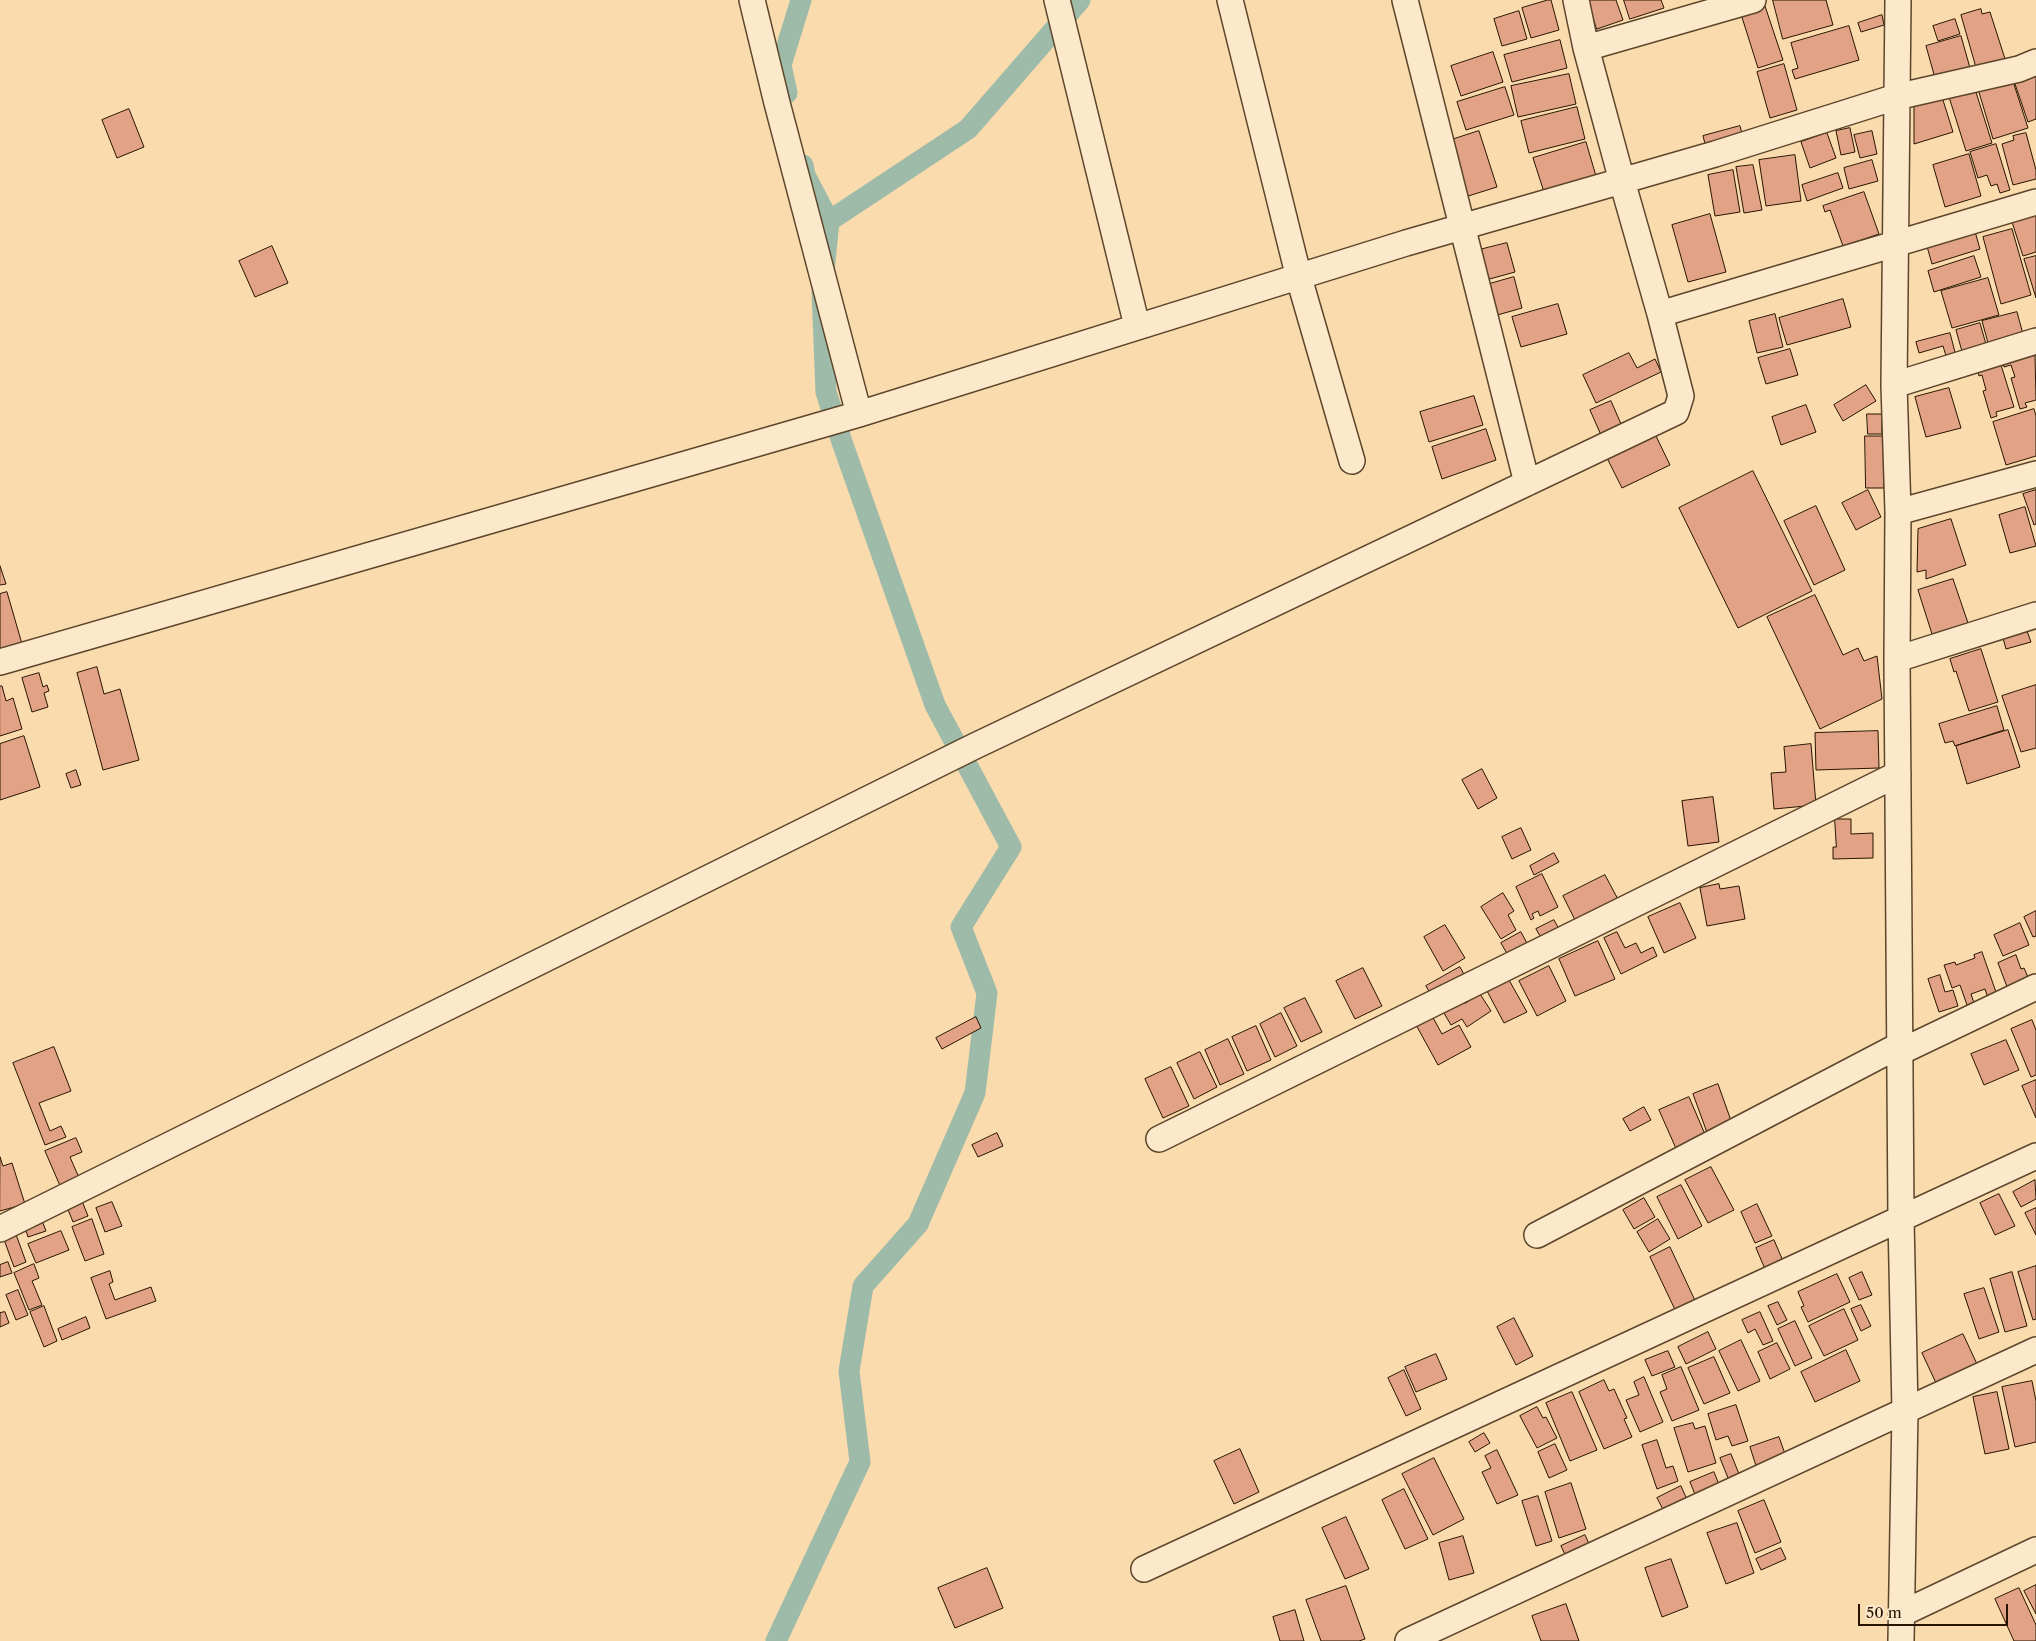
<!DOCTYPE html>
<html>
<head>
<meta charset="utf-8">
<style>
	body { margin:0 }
	#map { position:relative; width:2036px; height:1641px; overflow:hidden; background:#fadbad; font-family:"Libre Caslon Text",serif }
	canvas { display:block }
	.scale { position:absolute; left:1858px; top:1604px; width:150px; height:22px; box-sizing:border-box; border:2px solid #281400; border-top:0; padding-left:6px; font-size:15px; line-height:18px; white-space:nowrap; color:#281400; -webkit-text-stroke:4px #fce8ca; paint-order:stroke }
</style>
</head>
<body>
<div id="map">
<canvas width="2036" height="1641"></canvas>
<div class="scale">50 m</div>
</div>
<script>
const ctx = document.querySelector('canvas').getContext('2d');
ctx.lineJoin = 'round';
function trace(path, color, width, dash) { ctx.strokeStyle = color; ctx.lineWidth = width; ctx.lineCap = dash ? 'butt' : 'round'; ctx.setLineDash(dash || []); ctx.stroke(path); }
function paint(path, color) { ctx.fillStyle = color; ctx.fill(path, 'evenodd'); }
const canal = new Path2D(`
	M787 93 781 65 801 0
	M829 221 968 129 1080 0
	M776 1641 860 1462 849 1371 863 1286 918 1224 975 1093 987 993 961 927 1011 847 935 705 842 442 826 392 822 292 829 221 805 175 803 165`);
const building = new Path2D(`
	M1548 0H1551L1559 30 1531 38 1522 8Z
	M1588 0H1616L1623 20 1597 29Z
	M1624 0H1661L1664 8 1630 19Z
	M1773 0H1826L1833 25 1783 39Z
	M1764 3 1783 60 1758 68 1740 11Z
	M1981 9 1982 14 1990 12 2006 62 1977 71 1961 15Z
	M1519 11 1527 39 1502 46 1494 19Z
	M1882 15 1884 25 1861 32 1858 23Z
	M1955 19 1960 34 1938 41 1933 26Z
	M1849 26 1859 60 1795 79 1792 70 1798 68 1791 43Z
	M1961 36 1970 68 1935 78 1926 46Z
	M1560 40 1567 68 1512 82 1504 55Z
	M1493 52 1503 82 1461 96 1451 66Z
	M1784 64 1797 110 1770 118 1757 72Z
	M1569 74 1576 104 1518 117 1511 86Z
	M2036 74V119L2028 122 2014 81Z
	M2012 78 2028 128 1993 139 1978 89Z
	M1505 87 1514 115 1466 130 1457 102Z
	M1975 89 1992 143 1966 151 1949 97Z
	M1942 97 1953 132 1914 144V106Z
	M1577 107 1585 139 1529 153 1521 121Z
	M129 109 144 147 117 158 102 120Z
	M1740 126 1744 141 1707 151 1703 136Z
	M1850 128 1855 152 1841 155 1836 131Z
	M1479 131 1497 187 1465 197 1448 141Z
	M1872 131 1877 154 1860 158 1854 135Z
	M1827 133 1836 158 1810 168 1801 142Z
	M2026 133 2036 170V179L2013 185 2002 144 2014 140 2013 136Z
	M1586 142 1596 176 1544 192 1533 158Z
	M1996 144 2010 190 2000 193 1997 184 1991 186 1987 175 1978 178 1970 152Z
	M1969 154 1981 196 1945 207 1933 165Z
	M1795 155 1801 201 1766 206 1759 160Z
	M1872 160 1878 181 1849 189 1844 168Z
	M1753 165 1762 210 1744 213 1736 167Z
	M1733 170 1740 212 1715 216 1708 175Z
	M1838 173 1843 188 1807 201 1802 185Z
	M1864 192 1879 234 1843 246 1830 210 1825 212 1823 206Z
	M1710 214 1726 272 1688 282 1672 225Z
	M2036 214V252L2023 256 2012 222Z
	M1974 228 1980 249 1932 264 1926 243Z
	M2012 229 2031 295 2001 304 1983 237Z
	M1507 243 1515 272 1486 280 1479 250Z
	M272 246 288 283 255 297 239 261Z
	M1974 256 1981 277 1934 292 1928 271Z
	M2036 256V298L2024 259Z
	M1514 277 1522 308 1494 316 1486 285Z
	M1988 278 1999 315 1952 328 1941 291Z
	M1843 299 1851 327 1787 345 1779 318Z
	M1558 304 1567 334 1521 347 1512 317Z
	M2017 312 2023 334 1988 343 1982 321Z
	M1775 314 1783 347 1757 353 1749 321Z
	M1980 323 1987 348 1963 355 1956 330Z
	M1950 333 1956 356 1947 359 1943 346 1919 353 1916 342Z
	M1790 349 1798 375 1766 384 1758 358Z
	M1629 353 1637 368 1655 359 1661 372 1596 403 1583 375Z
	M2035 353 2036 400 2025 403 2027 407 2020 409 2011 378 2015 377 2011 365 2004 367 2003 363Z
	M2001 365 2014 407 1996 412 1997 416 1991 418 1983 391 1986 390 1982 375 1979 376 1978 372Z
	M1866 385 1876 401 1843 421 1834 405Z
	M1949 388 1961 428 1926 437 1915 397Z
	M1474 396 1483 425 1429 442 1420 412Z
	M1611 401 1625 433 1604 442 1590 410Z
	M1806 405 1816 432 1781 445 1772 417Z
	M2034 409 2036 416V456L2006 465 1993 422Z
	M1867 414H1882V434H1868Z
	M1486 429 1496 460 1442 479 1432 447Z
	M1655 434 1670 465 1622 488 1607 458Z
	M1865 436H1883L1884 488H1866Z
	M1753 471 1812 591 1738 628 1679 508Z
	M1868 490 1881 517 1856 530 1842 503Z
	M2036 490V524L2034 525 2023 494Z
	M1816 506 1845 570 1814 585 1784 521Z
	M2025 507 2036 546 2010 553 1999 515Z
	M1951 519 1966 565 1926 579V570L1917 572 1918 529Z
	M0 566 6 584 0 585Z
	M1953 579 1968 623 1932 634 1918 590Z
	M7 592 22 644 0 650V594Z
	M1815 595 1843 655 1858 648 1864 661 1877 656 1882 699 1820 729 1767 617Z
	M2027 631 2031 642 2006 649 2003 638Z
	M1981 649 1998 702 1969 711 1956 671 1954 672 1950 659Z
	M97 667 104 694 120 689 139 760 103 770 77 673Z
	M39 673 43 687 47 685 49 691 44 693 48 707 32 712 22 678Z
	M2036 685V748L2021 752 2002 696Z
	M0 686H2L6 701 13 698 22 729 0 736Z
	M1997 706 2004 730 1955 746 1953 741 1945 743 1939 724Z
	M2008 730 2020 767 1967 784 1956 746Z
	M1878 731 1879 768 1816 770 1815 733Z
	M24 736 40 787 0 800V744Z
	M1811 744 1816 805 1774 809 1771 773 1786 772 1784 747Z
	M1482 769 1497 798 1478 809 1462 780Z
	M76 770 81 785 71 788 66 774Z
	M1713 797 1719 842 1688 846 1682 801Z
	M1835 819H1851V834L1873 833V858L1833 859V847H1836Z
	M1521 828 1531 850 1512 859 1502 837Z
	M1554 853 1559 862 1534 875 1530 866Z
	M1542 874 1558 907 1540 916 1538 911 1532 914 1534 918 1531 920 1516 887Z
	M1605 875 1620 903 1577 924 1563 896Z
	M1719 884 1720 889 1739 886 1745 919 1707 926 1700 888Z
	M1503 893 1514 911 1508 915 1516 930 1501 939 1481 907Z
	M1680 903 1696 938 1664 953 1648 917Z
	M2036 911V936L2033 937 2024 917Z
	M1554 920 1560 931 1543 941 1536 929Z
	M2020 923 2029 945 2003 956 1994 935Z
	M1445 925 1465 958 1443 971 1424 937Z
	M1521 932 1529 947 1510 959 1501 943Z
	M1617 932 1625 948 1636 943 1641 953 1653 947 1657 956 1621 974 1604 938Z
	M1598 941 1615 979 1575 996 1559 959Z
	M1982 952 1997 995 1988 998 1985 989 1971 994 1974 1003 1967 1005 1960 985 1952 988 1944 965 1955 962 1956 965 1975 958 1974 955Z
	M2016 955 2021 969 2024 968 2031 984 2009 992 1998 963Z
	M1549 966 1566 1001 1537 1016 1519 981Z
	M1460 967 1466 978 1432 997 1426 986Z
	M1363 968 1382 1006 1355 1019 1336 981Z
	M1940 975 1945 992 1953 990 1958 1006 1939 1012 1928 979Z
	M1509 980 1527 1012 1504 1023 1487 991Z
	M1480 994 1491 1011 1467 1027 1462 1019 1451 1025 1441 1008 1461 996 1465 1003Z
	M1305 998 1322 1032 1301 1042 1284 1008Z
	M1281 1013 1297 1046 1275 1057 1260 1024Z
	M1431 1014 1442 1034 1459 1025 1471 1047 1438 1065 1415 1023Z
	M976 1017 981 1028 942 1049 936 1038Z
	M2032 1020 2036 1030V1075L2031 1077 2011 1029Z
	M1256 1026 1271 1060 1247 1071 1232 1037Z
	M1228 1039 1244 1074 1220 1085 1205 1050Z
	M2006 1040 2019 1070 1984 1085 1971 1054Z
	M54 1047 71 1091 39 1103 50 1131 61 1126 66 1137 45 1145 13 1063Z
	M1200 1052 1217 1087 1194 1099 1177 1063Z
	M1171 1067 1189 1106 1163 1118 1145 1079Z
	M2036 1080V1118L2022 1086Z
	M1718 1084 1734 1129 1709 1138 1693 1094Z
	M1689 1097 1707 1139 1678 1153 1659 1110Z
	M1644 1107 1651 1120 1630 1131 1623 1119Z
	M997 1133 1003 1146 978 1157 972 1145Z
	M76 1138 82 1152 70 1157 80 1180 61 1188 45 1151Z
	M0 1157 3 1166 12 1163 25 1204 0 1211Z
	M1711 1167 1734 1210 1708 1223 1685 1180Z
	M2035 1180 2036 1199 2021 1207 2013 1192Z
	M1681 1185 1702 1226 1678 1239 1657 1197Z
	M1999 1194 2015 1226 1995 1235 1980 1203Z
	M80 1196 88 1216 73 1222 65 1202Z
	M1644 1198 1655 1217 1634 1229 1623 1210Z
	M112 1202 122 1226 105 1232 96 1208Z
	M1757 1204 1772 1236 1755 1243 1741 1212Z
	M2036 1208V1235L2025 1213Z
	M41 1218 46 1231 28 1237 24 1224Z
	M92 1219 104 1254 85 1261 72 1227Z
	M1658 1219 1670 1239 1649 1252 1637 1232Z
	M14 1229 26 1262 14 1267 2 1234Z
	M61 1231 69 1250 36 1263 28 1244Z
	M1774 1240 1786 1268 1768 1276 1756 1248Z
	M1670 1247 1699 1309 1679 1318 1650 1257Z
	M8 1262 12 1273 0 1277V1265Z
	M34 1264 39 1278 32 1281 42 1305 29 1310 14 1273Z
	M2036 1266V1319L2033 1320 2018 1272Z
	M110 1271 113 1282 109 1284 115 1300 151 1287 156 1301 106 1319 91 1278Z
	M1862 1272 1872 1295 1859 1300 1849 1278Z
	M2012 1272 2027 1326 2005 1332 1990 1279Z
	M1837 1274 1850 1302 1808 1322 1801 1307 1804 1306 1798 1292Z
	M1984 1288 1999 1332 1979 1339 1964 1294Z
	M18 1290 28 1315 16 1320 6 1295Z
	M1778 1302 1787 1320 1777 1325 1768 1306Z
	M1861 1305 1871 1326 1861 1331 1851 1309Z
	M44 1306 57 1341 44 1347 30 1312Z
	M1844 1309 1858 1340 1824 1356 1809 1326Z
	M5 1312 9 1323 0 1327V1313Z
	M1760 1312 1773 1341 1763 1345 1755 1329 1748 1333 1742 1320Z
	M86 1317 90 1328 62 1340 58 1329Z
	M1514 1318 1533 1356 1516 1365 1497 1327Z
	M1795 1321 1812 1358 1795 1366 1778 1329Z
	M1708 1332 1716 1349 1686 1364 1678 1347Z
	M1963 1334 1977 1364 1936 1383 1922 1353Z
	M1741 1340 1760 1381 1738 1391 1719 1351Z
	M1777 1343 1790 1369 1770 1379 1758 1352Z
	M1846 1350 1860 1381 1815 1402 1801 1372Z
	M1668 1351 1675 1367 1652 1376 1645 1360Z
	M1436 1354 1447 1379 1416 1392 1405 1367Z
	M1714 1357 1730 1393 1704 1404 1688 1368Z
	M1681 1367 1699 1410 1672 1421 1660 1392 1667 1389 1662 1375Z
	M1404 1370 1421 1409 1406 1416 1388 1378Z
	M1644 1377 1663 1422 1640 1432 1626 1400 1639 1395 1634 1382Z
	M1604 1380 1609 1391 1614 1389 1627 1418 1624 1419 1632 1437 1604 1449 1579 1392Z
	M2032 1381 2036 1401V1442L2015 1447 2002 1387Z
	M1572 1392 1597 1450 1570 1461 1546 1403Z
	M1997 1392 2009 1449 1985 1454 1973 1397Z
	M1736 1405 1748 1441 1732 1446 1728 1436 1716 1440 1708 1414Z
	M1537 1407 1543 1418 1546 1417 1557 1438 1537 1448 1520 1416Z
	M1693 1423 1695 1429 1705 1426 1716 1463 1688 1472 1674 1428Z
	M1484 1433 1490 1443 1475 1452 1469 1442Z
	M1779 1437 1788 1462 1758 1472 1750 1447Z
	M1657 1440 1666 1468 1673 1466 1678 1481 1657 1489 1642 1445Z
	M1555 1444 1567 1470 1549 1478 1538 1452Z
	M1240 1449 1259 1492 1234 1504 1214 1461Z
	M1497 1450 1518 1495 1497 1504 1482 1472 1491 1468 1485 1456Z
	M1731 1454 1741 1479 1730 1483 1720 1458Z
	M1434 1458 1464 1519 1433 1535 1402 1474Z
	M1714 1472 1720 1487 1696 1497 1690 1482Z
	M1571 1483 1586 1529 1559 1538 1545 1492Z
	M1681 1486 1688 1502 1665 1513 1657 1498Z
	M1404 1489 1428 1539 1405 1549 1382 1500Z
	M1538 1496 1552 1541 1536 1546 1522 1501Z
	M1764 1500 1781 1542 1755 1553 1738 1511Z
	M1346 1517 1369 1569 1345 1579 1322 1528Z
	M1737 1523 1754 1573 1726 1584 1707 1533Z
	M1585 1535 1591 1548 1567 1559 1561 1546Z
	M1463 1536 1474 1573 1449 1580 1439 1543Z
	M1781 1548 1786 1559 1761 1570 1756 1559Z
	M1671 1559 1688 1607 1662 1617 1645 1568Z
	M987 1568 1003 1608 955 1628 938 1588Z
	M2036 1585V1614L2024 1591Z
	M1346 1586 1365 1639 1359 1641H1321L1306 1600Z
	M2019 1588 2036 1625V1641H2014L1995 1599Z
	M1566 1604 1579 1641H1541L1532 1616Z
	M1295 1610 1304 1641H1280L1273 1617Z`);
const minor = new Path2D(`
	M752 0 777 103 859 414
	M1057 0 1137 326
	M1230 0 1299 278 1352 461
	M1405 0 1527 483
	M1898 0 1894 385 1898 512 1897 659 1901 1218 1905 1411 1901 1641
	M1586 48 1753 0
	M1660 314 2036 202
	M1894 385 2036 341
	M1898 512 2036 474
	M1897 659 2036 615
	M0 662 859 414 1406 243 1715 154 1896 97 2019 69 2036 62
	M1900 1052 2036 987
	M1159 1139 1898 774
	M0 1229 975 746 1676 412 1681 396 1660 314 1622 181 1586 48 1576 0
	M1537 1235 1900 1045
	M1144 1569 2036 1156
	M1901 1614 2036 1550
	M1408 1641 2036 1350`);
trace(canal, '#9ebba9', 21);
paint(building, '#e2a285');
trace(building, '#281400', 1);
trace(minor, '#5c462b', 28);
trace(minor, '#fce8ca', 25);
</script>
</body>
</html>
